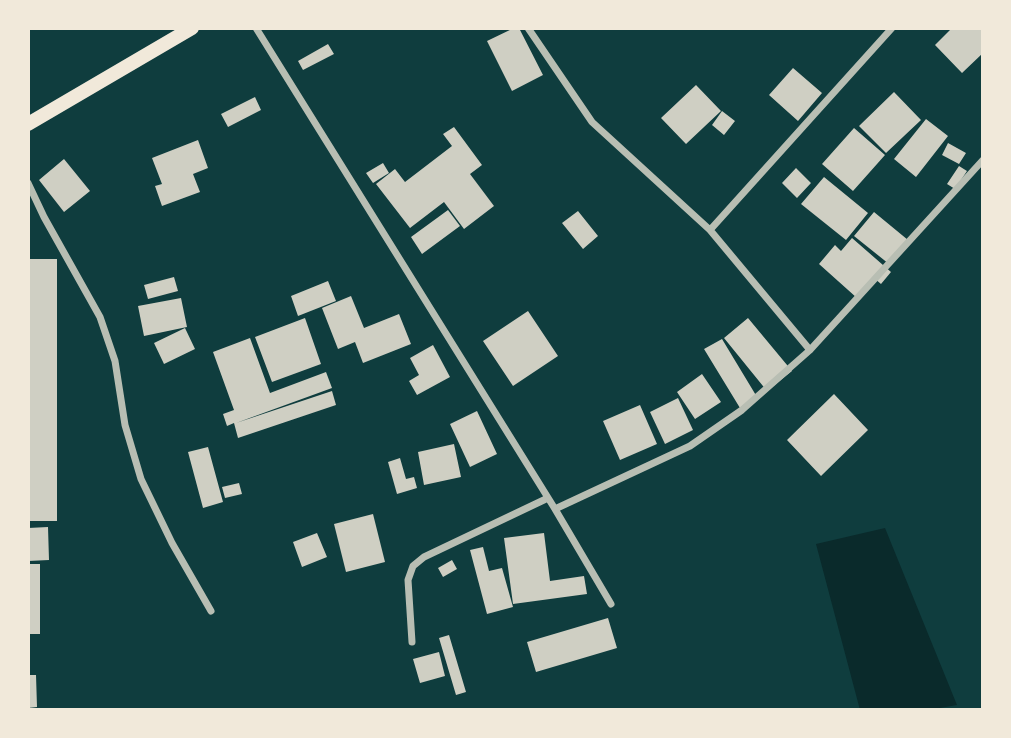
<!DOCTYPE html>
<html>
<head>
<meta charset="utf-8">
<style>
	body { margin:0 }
	#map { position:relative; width:1011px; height:738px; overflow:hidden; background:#0f3d3e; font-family:Barlow,sans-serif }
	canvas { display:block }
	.frame { position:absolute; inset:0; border:30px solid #f1e9da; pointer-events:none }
</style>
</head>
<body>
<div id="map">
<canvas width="1011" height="738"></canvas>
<div class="frame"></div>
</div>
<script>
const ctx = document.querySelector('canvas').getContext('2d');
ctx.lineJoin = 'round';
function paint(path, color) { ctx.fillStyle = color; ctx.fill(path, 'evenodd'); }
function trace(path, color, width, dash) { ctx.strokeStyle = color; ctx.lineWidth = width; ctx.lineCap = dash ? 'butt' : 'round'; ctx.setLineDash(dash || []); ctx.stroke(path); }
const water = new Path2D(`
	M885 528 957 705 928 710H860L816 544Z`);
const building = new Path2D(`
	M514 28H519L543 75 512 91 487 41Z
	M952 28H983V53L962 73 935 45Z
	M328 44 334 54 303 70 298 61Z
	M793 68 822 93 798 121 769 95Z
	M696 85 721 111 686 144 661 118Z
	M894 92 921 120 886 153 859 126Z
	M255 97 261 110 228 127 221 114Z
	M722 111 735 121 724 135 712 125Z
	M926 119 948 136 916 177 894 159Z
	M454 127 482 165 470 174 494 206 464 229 444 202 410 228 376 184 395 169 405 182 452 146 443 134Z
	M854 128 885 155 853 191 822 164Z
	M198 140 208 168 193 174 200 192 162 206 155 186 162 184 152 158Z
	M948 143 966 153 959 164 942 155Z
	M64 159 90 191 64 212 39 180Z
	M383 163 389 173 373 183 366 173Z
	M959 166 967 171 955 189 947 184Z
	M796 168 811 183 797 198 782 183Z
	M824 177 868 213 846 240 801 204Z
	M448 210 460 226 422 254 411 237Z
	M578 211 598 236 583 249 562 223Z
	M874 212 908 240 889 264 854 236Z
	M852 238 891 272 881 284 874 278 857 298 819 264 835 245 841 251Z
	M28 259H57V521H28Z
	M174 277 178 291 148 299 144 285Z
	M328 281 336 301 298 316 291 296Z
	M351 296 364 328 399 314 411 344 363 363 355 342 338 349 322 308Z
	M181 298 187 327 144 336 138 306Z
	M528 311 558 356 513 386 483 341Z
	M305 318 321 364 272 382 255 337Z
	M748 318 792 371 767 391 724 338Z
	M185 328 195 349 164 364 154 343Z
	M250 338 270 393 326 372 332 388 236 423 332 391 336 405 238 438 234 423 227 426 223 414 234 410 213 352Z
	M722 339 757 397 740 408 704 349Z
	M433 345 450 377 417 395 409 381 419 375 410 358Z
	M702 374 721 402 695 419 677 392Z
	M834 394 868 430 821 476 787 440Z
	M678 398 693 430 665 444 650 412Z
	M640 405 657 444 620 460 603 421Z
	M477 411 497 454 470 467 450 424Z
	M454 444 461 477 424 485 418 452Z
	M208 447 223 502 203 508 188 452Z
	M400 458 406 479 414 477 417 488 397 494 388 462Z
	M239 483 242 494 225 498 222 487Z
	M373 514 385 562 346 572 334 524Z
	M48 527 49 560 28 561V528Z
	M317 533 327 557 302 567 293 542Z
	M544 533 550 581 584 576 587 594 513 604 504 538Z
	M483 547 489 571 502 568 513 607 487 614 470 550Z
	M452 560 457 569 443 577 438 568Z
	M28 564H40V634H28Z
	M608 618 617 648 536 672 527 642Z
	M449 635 466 692 456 695 439 638Z
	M439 652 445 676 420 683 413 659Z
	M28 675H36L37 707 28 708Z`);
const minor = new Path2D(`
	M256 28 555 509 611 604
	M528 28 592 122 710 230 810 350 983 160
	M28 183 44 217 100 317 115 361 125 425 141 479 172 543 211 611
	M710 230 892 28
	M555 509 690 446 742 410 810 350
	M412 642 408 580 413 566 424 557 548 498`);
const primary = new Path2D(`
	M28 124 192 28`);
paint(water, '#0a2a2b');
paint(building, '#cfcfc3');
trace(minor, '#b8beb3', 7);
trace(primary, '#f1e9da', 14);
</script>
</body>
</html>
